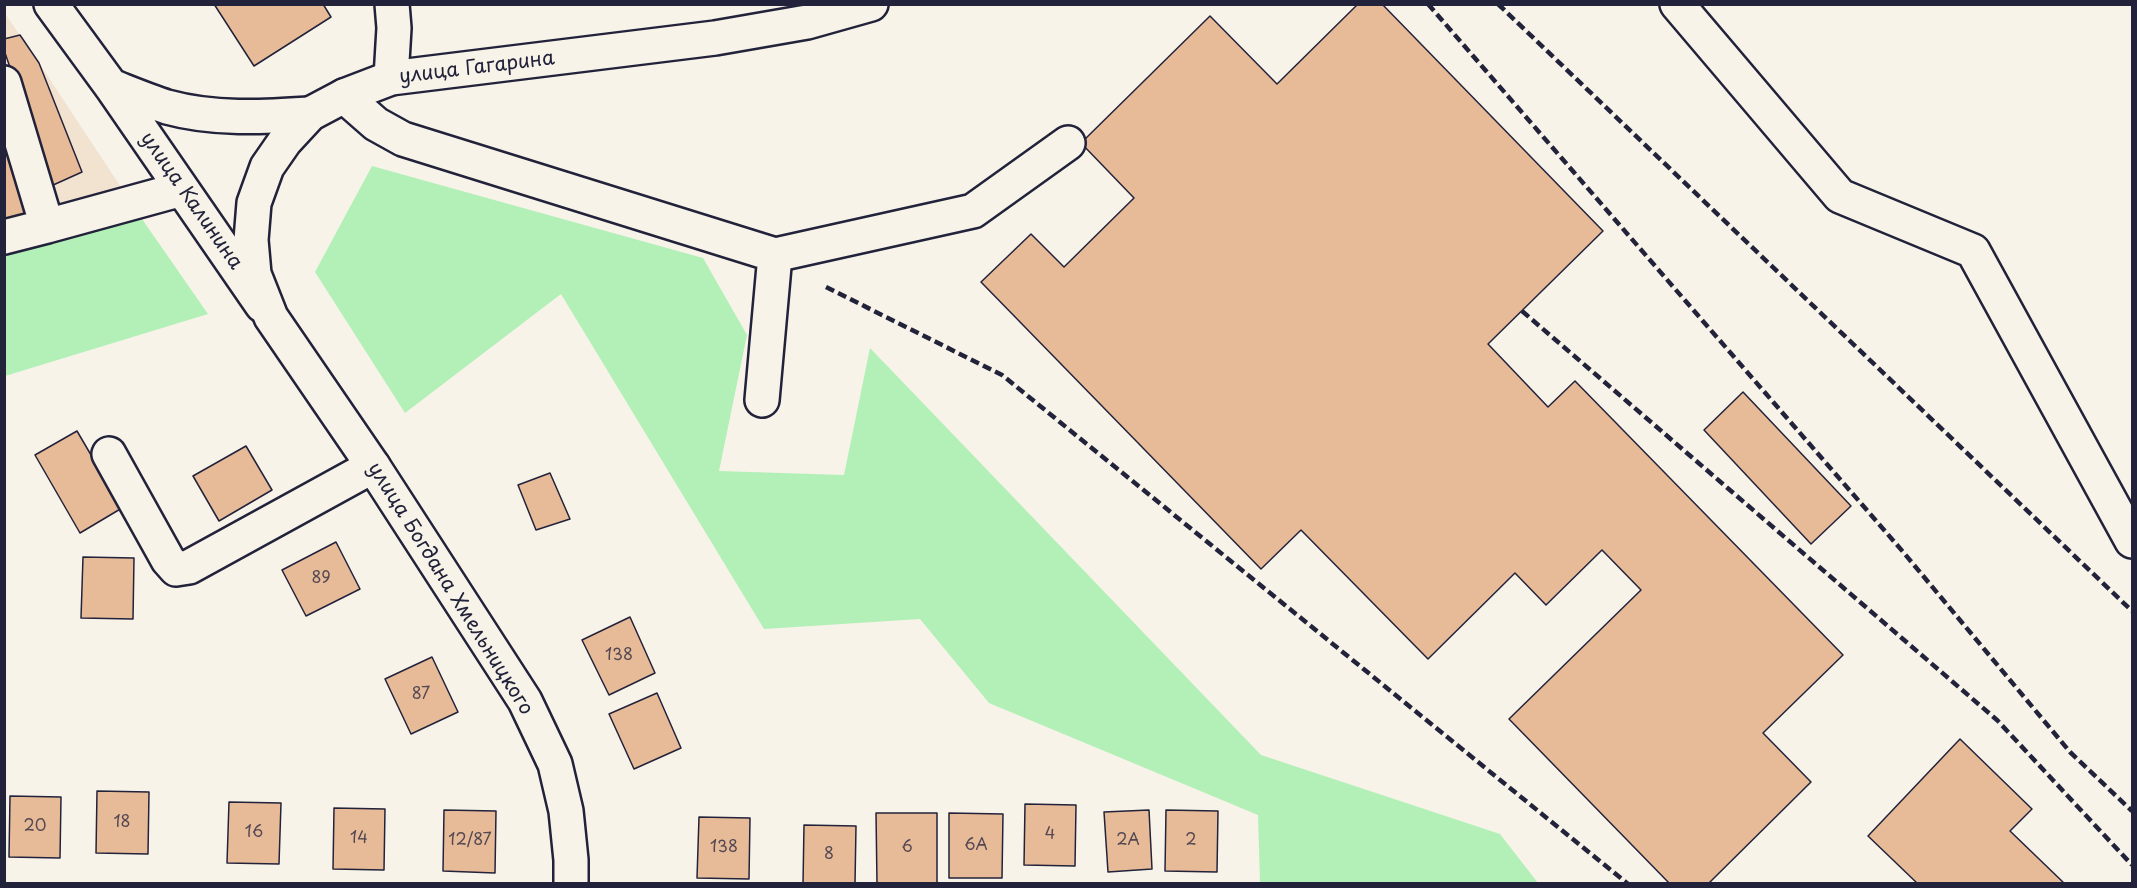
<!DOCTYPE html>
<html>
<head>
<meta charset="utf-8">
<style>
	body { margin:0 }
	#map { position:relative; width:2137px; height:888px; overflow:hidden; background:#f7f3e8; font-family:"Playpen Sans",sans-serif }
	canvas { display:block }
	.frame { position:absolute; inset:0; border:6px solid #22223b; pointer-events:none }
</style>
</head>
<body>
<div id="map">
<canvas width="2137" height="888"></canvas>
<div class="frame"></div>
</div>
<script>
const ctx = document.querySelector('canvas').getContext('2d');
ctx.lineJoin = 'round';
function paint(path, color) { ctx.fillStyle = color; ctx.fill(path, 'evenodd'); }
function trace(path, color, width, dash) { ctx.strokeStyle = color; ctx.lineWidth = width; ctx.lineCap = dash ? 'butt' : 'round'; ctx.setLineDash(dash || []); ctx.stroke(path); }
function drawText(font, color, halo, rows, align = 'center') {
  ctx.font = font + ' "Playpen Sans",sans-serif'; ctx.lineWidth = 5; ctx.setLineDash([]); ctx.textBaseline = 'middle'; ctx.strokeStyle = halo; ctx.fillStyle = color; for (const [text, x, y, turn = 0] of rows) {
    ctx.save(); ctx.translate(x, y); ctx.rotate((+turn || 0) * Math.PI / 180); ctx.textAlign = isNaN(turn) ? turn : align; if (halo) ctx.strokeText(text, 0, 0); ctx.fillText(text, 0, 0); ctx.restore();
  }
}
const built = new Path2D(`
	M4 12 39 63 142 219 5 251Z`);
const green = new Path2D(`
	M372 166 703 258 747 335 719 471 844 475 870 348 1261 755 1500 834 1538 883H1260L1258 815 989 703 920 619 764 629 561 294 405 413 315 272Z
	M142 219 208 314 5 376 4 251Z`);
const building = new Path2D(`
	M214 4H323L331 17 254 66Z
	M1358 4H1382L1603 231 1488 344 1548 407 1575 381 1843 655 1763 733 1811 782 1708 884H1670L1509 719 1641 590 1602 550 1546 605 1515 573 1428 659 1301 530 1261 569 981 282 1031 234 1064 267 1134 198 1081 143 1210 16 1277 84Z
	M20 35 39 63 82 172 51 186 4 50V39Z
	M4 140 26 219 4 225Z
	M1743 392 1851 506 1811 544 1704 430Z
	M77 431 122 508 80 533 35 455Z
	M246 446 272 490 219 521 193 476Z
	M550 473 570 519 536 530 518 485Z
	M336 542 360 589 306 616 282 570Z
	M83 557 134 558 133 619 81 618Z
	M630 617 655 673 609 695 582 640Z
	M432 657 458 712 411 734 385 679Z
	M657 693 681 748 634 769 609 714Z
	M1960 739 2032 809 2010 831 2065 884H1918L1868 836Z
	M97 791 149 792 148 854 96 853Z
	M10 796 61 797 60 858 9 857Z
	M229 802 281 803 279 864 227 863Z
	M1025 804 1076 805 1075 866 1024 865Z
	M334 808 385 809 384 870 333 869Z
	M444 810 496 811 495 873 443 871Z
	M1149 810 1152 869 1108 872 1104 812Z
	M1166 810 1218 811 1217 872 1165 871Z
	M876 813H937V884H877Z
	M949 813 1003 814 1002 878H949Z
	M699 817 750 818 749 879 697 878Z
	M804 825 856 826 855 884H803Z`);
const minor = new Path2D(`
	M51 4 111 86 262 305
	M1677 4 1840 196 1973 251 2132 541
	M391 78 394 28 392 4
	M4 83 47 226 4 237
	M111 86C129 93 148 101 167 107 214 120 263 117 310 114
	M344 96 376 124 403 139 775 255 973 211 1068 143
	M47 226 182 189
	M762 400 775 255
	M109 454 168 560 176 569 189 567 373 466`);
const major = new Path2D(`
	M571 884V860L566 811 555 764 525 701 373 466 271 317 254 274 251 240 254 203 267 167 285 141 310 114 344 96 391 78 715 38 807 22 871 4`);
const rail = new Path2D(`
	M1428 4 1904 553 2070 752 2132 811
	M1498 4 2132 611
	M826 287 1002 375 1628 884
	M1522 311 1997 720 2132 865`);
const numberNames = [
	["89",321,579],
	["138",619,656],
	["87",421,695],
	["18",122,823],
	["20",35,827],
	["16",254,833],
	["4",1050,835],
	["14",359,839],
	["12/87",470,841],
	["2А",1128,841],
	["2",1191,841],
	["6А",976,846],
	["138",724,848],
	["6",907,848],
	["8",829,855]
];
const streetNames = [
	["улица Гагарина",477,68,-7],
	["улица Калинина",191,201,55],
	["улица Богдана Хмельницкого",450,589,58]
];
paint(built, '#f2e2d0');
paint(green, '#b2f0b7');
paint(building, '#e8bb98');
trace(building, '#22223b', 1.5);
trace(minor, '#22223b', 38);
trace(major, '#22223b', 38);
trace(minor, '#f7f3e8', 33);
trace(major, '#f7f3e8', 33);
trace(rail, '#22223b', 4.5, [9, 4.5]);
drawText('16px', '#544852', null, numberNames);
drawText('20px', '#22223b', '#f7f3e8', streetNames);
</script>
</body>
</html>
